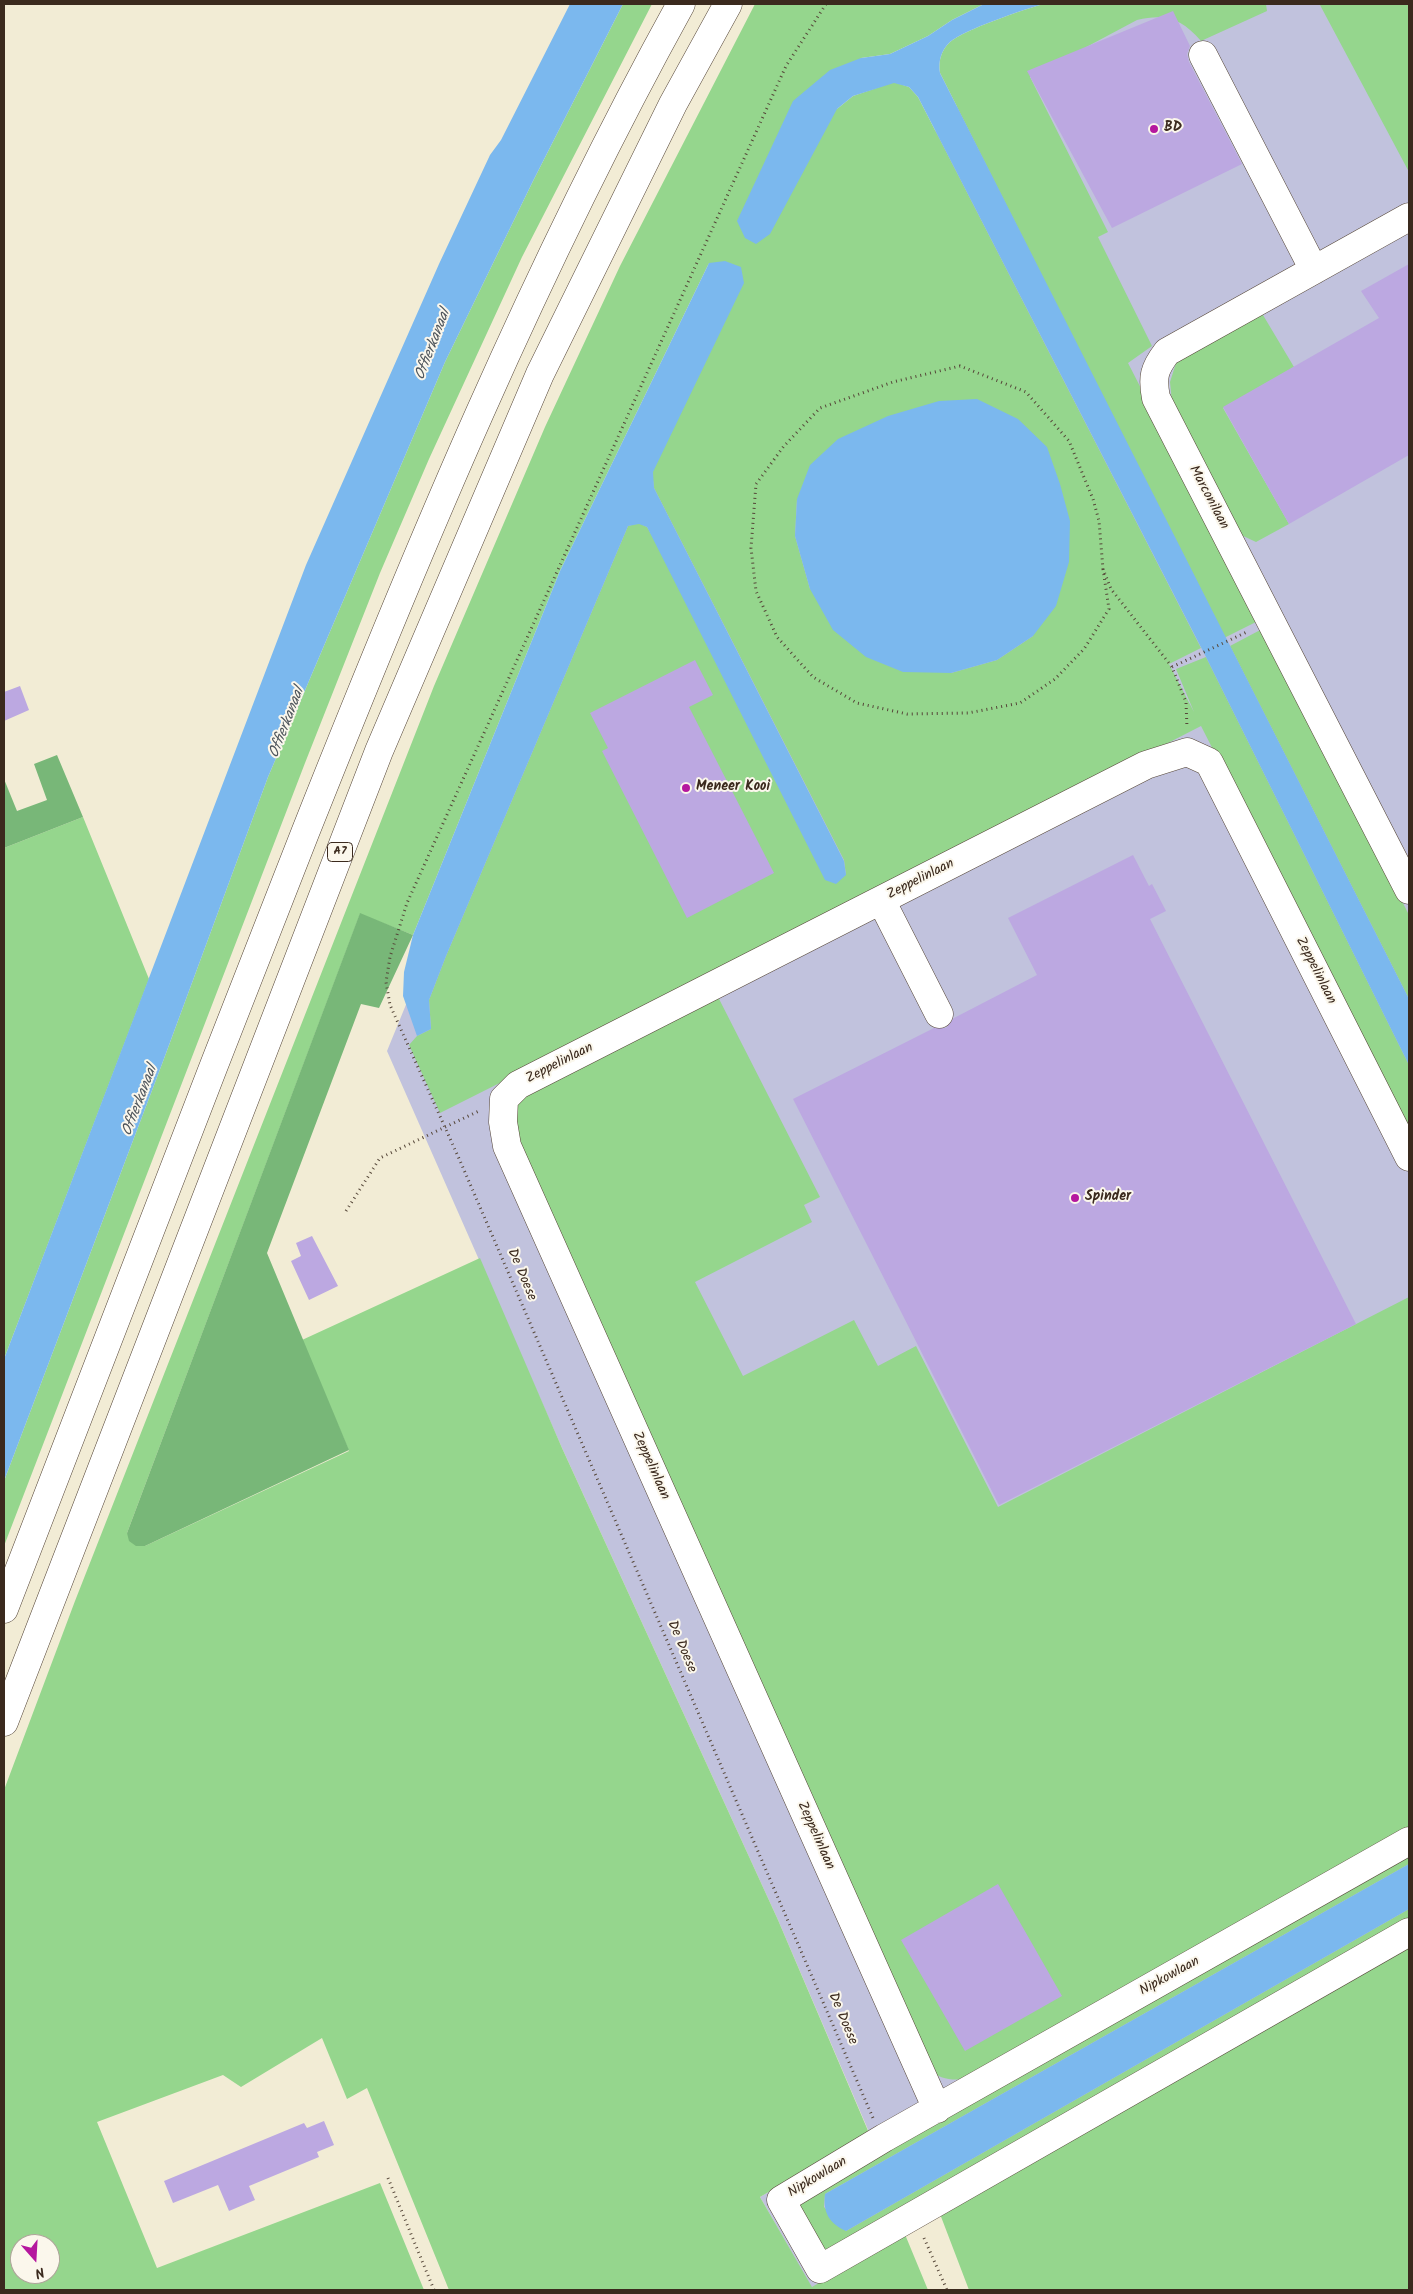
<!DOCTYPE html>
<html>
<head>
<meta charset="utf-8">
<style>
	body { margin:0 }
	#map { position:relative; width:1413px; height:2294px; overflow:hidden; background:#f2ecd5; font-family:Kalam,sans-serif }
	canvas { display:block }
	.frame { position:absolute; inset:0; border:5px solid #3b2a1e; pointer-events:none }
	.north { position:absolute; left:10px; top:2234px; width:50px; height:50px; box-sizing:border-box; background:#fbf7ec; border:1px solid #aea59a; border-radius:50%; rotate:161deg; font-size:14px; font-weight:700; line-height:20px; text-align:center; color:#3b2a1e }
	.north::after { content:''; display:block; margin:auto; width:18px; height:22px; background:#b5179e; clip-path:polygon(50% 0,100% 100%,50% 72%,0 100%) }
</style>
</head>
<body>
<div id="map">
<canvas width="1413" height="2294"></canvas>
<div class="frame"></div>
<div class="north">N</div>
</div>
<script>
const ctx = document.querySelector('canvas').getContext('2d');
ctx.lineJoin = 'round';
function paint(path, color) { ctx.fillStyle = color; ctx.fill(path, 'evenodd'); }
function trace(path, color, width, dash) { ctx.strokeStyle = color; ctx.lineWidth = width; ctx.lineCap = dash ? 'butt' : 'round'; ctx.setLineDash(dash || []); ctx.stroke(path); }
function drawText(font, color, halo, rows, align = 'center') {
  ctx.font = font + ' Kalam,sans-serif'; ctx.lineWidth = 4; ctx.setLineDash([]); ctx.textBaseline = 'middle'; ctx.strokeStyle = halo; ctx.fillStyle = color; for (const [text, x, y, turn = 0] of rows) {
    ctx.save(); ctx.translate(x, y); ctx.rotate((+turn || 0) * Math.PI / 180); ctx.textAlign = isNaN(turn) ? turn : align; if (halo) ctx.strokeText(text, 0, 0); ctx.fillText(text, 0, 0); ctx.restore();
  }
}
const industrial = new Path2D(`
	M1044 4H1409V1946L904 2232 812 2288 760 2197 869 2132 778 1920 562 1448 387 1051 606 516Z`);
const green = new Path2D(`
	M623 4H652L522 257 429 459 380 573 305 763 4 1546V1481L162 1064 268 777 445 362 533 181Z
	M755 4H984L952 20 928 36 890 54 861 58 837 109 853 96 894 82 909 87 918 97 1201 648 1169 664 1194 712 1176 669 1206 657 1409 1065V1133L1201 726 838 913 440 1113 409 1045 417 1036 431 1029 429 1000 446 956 628 526 639 523 647 527 846 875 844 860 654 488 652 472 709 263 560 571 413 935 360 914 127 1533 145 1546 349 1451 302 1340 480 1258 562 1448 778 1920 869 2133 760 2197 812 2287 904 2232 928 2290H449L367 2088 347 2099 322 2038 241 2087 223 2075 97 2122 157 2268 380 2183 424 2290H4V1790L75 1601 434 686 545 427 620 266ZM797 499 1033 636 997 660 951 673 810 589 795 536ZM20 2244H50V2274H20Z
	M1044 4H1266L1267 11 1201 41C1182 19 1166 13 1137 20L1030 77 1108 232 1098 237 1152 346 1128 363 1260 620 1224 638 940 73C938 62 941 50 950 42 963 30 1025 9 1044 4Z
	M1319 4H1409V172L1320 5Z
	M1260 310 1294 367 1223 408 1289 524 1256 542 1239 534 1172 403 1170 382 1176 363Z
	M1264 628 1409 915V999L1230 646Z
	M83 817 149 979 4 1359V848Z
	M717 995 820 1197 804 1205 812 1222 695 1282 743 1376 854 1320 878 1366 916 1346 998 1507 1409 1297V1827L971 2079C949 2080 943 2081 925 2067L519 1140C514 1122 513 1111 522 1094Z
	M1409 1849V1864L825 2194 824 2207 846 2231 1409 1909V1923L828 2251 819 2246 796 2202Z
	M1409 1946V2290H969L940 2214Z`);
const forest = new Path2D(`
	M57 755 83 817 4 848V779L17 811 47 800 34 764Z
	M360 913 413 935 379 1008 361 1004 267 1253 349 1450 145 1546H136L129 1541 127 1533Z`);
const water = new Path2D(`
	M570 4H623L533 181 445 362 268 777 162 1064 4 1481V1359L306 565 439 264 490 155 501 140Z
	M984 4H1044C1025 9 963 30 950 42 941 50 938 62 940 73L1409 999V1065L1206 657 918 97 909 87 894 83 853 96 837 109 770 234 756 244 745 238 737 221 793 101 830 70 861 58 890 54 928 36 952 20Z
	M725 261 741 267 744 283 653 472 654 488 844 861 846 875 836 884 825 880 647 527 639 524 628 526 446 956 429 1000 431 1029 417 1036 403 996 404 972 413 935 560 571 709 263Z
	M977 399 1018 419 1047 447 1060 484 1070 521 1069 562 1056 606 1033 636 997 660 951 673 903 672 866 657 833 630 810 589 795 536 797 499 810 465 838 439 888 416 939 401Z
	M1409 1864V1909L846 2231C829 2223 823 2213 825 2194Z`);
const building = new Path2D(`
	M1173 11 1190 46 1187 54 1189 62 1242 164 1112 228 1027 71Z
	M1409 264V455L1289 524 1223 407 1379 318 1361 291Z
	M695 660 713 695 689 707 774 873 687 918 602 751 608 748 590 713Z
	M20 686 29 710 4 721V692Z
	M1133 855 1149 886 1152 884 1166 911 1150 919 1356 1324 999 1505 793 1099 934 1028H946L954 1018 1037 975 1008 918Z
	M312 1236 338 1286 309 1300 291 1261 301 1256 296 1243Z
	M998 1884 1062 1996 965 2051 901 1940Z
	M324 2121 334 2145 317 2152 319 2157 249 2186 255 2200 229 2211 218 2185 173 2203 164 2181 304 2123 307 2128Z`);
const path = new Path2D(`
	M826 4 786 66 407 903 390 957 386 982 390 1005 461 1163 873 2118
	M1103 569 1109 609 1084 649 1055 679 1020 703 968 713 907 714 857 703 813 677 777 637 756 591 751 548 756 484 784 446 820 408 893 382 960 366 1026 392 1069 441 1093 499 1099 521 1103 569 1111 589 1172 667 1186 702 1187 728
	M1172 667 1249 631
	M346 1211 380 1158 481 1110
	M388 2178 434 2290
	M924 2238 947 2290`);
const minor = new Path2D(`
	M1203 55 1314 270
	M1409 217 1167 352C1154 369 1152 377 1156 398L1409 890
	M881 900 939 1014
	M1409 1841 884 2138 781 2200 820 2269 1409 1932
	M937 2109 507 1146 503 1122 504 1099 518 1085 1146 765 1187 752 1209 762 1409 1157`);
const highway = new Path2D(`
	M4 1609C104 1350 203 1091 305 833 417 551 534 270 681 4
	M4 1722 379 751 540 374 673 104 728 4`);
const markers = [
	[1154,129,5,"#b5179e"],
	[686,788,5,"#b5179e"],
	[1075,1198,5,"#b5179e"]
];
const shields = [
	[340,852,25]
];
const shieldNames = [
	["A7",340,852]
];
const poiNames = [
	["BD",1164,129],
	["Meneer Kooi",696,788],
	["Spinder",1085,1198]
];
const streetNames = [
	["Marconilaan",1208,498,62],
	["Zeppelinlaan",921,880,-27],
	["Zeppelinlaan",1315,971,63],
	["Zeppelinlaan",560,1064,-27],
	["De Doese",521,1275,67],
	["Zeppelinlaan",650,1466,66],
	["De Doese",681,1647,67],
	["Zeppelinlaan",815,1836,66],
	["Nipkowlaan",1170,1977,-29],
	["De Doese",842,2019,67],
	["Nipkowlaan",818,2178,-31]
];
const waterNames = [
	["Offierkanaal",434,345,-69],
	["Offierkanaal",288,723,-69],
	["Offierkanaal",141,1101,-69]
];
paint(industrial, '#c1c2dd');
paint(green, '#95d68d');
paint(forest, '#78b778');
paint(water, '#7bb8ee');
paint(building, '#bca8e1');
trace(minor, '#564739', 29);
trace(highway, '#564739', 29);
trace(path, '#564739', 3, [1, 4]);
trace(minor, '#fff', 28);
trace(highway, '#fff', 28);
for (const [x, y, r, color] of markers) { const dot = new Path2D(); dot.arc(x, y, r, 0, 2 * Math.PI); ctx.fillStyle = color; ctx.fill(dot); trace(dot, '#fbf7ec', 2); }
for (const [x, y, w] of shields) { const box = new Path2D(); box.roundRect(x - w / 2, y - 9.5, w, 19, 4); ctx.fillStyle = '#fbf7ec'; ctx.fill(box); trace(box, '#3b2a1e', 1); }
drawText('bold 12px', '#3b2a1e', null, shieldNames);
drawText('bold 14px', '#3b2a1e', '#fbf7ec', poiNames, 'left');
drawText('14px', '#3b2a1e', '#fbf7ec', streetNames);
drawText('italic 15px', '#4e555c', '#fbf7ec', waterNames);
</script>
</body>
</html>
